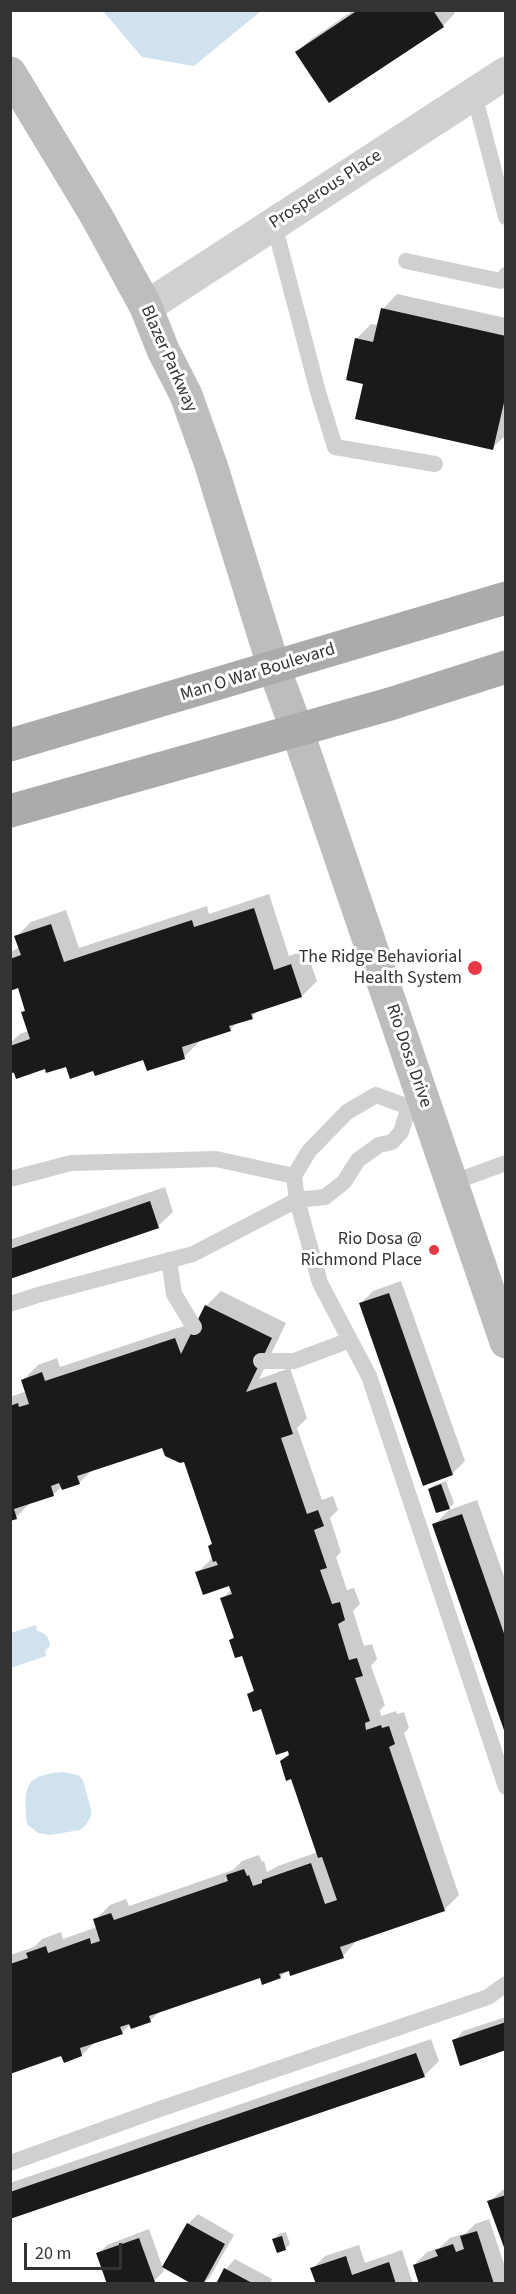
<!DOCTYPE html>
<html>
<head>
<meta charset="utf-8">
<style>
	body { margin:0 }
	#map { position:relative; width:516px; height:2294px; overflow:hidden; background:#fff; font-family:"Source Sans 3",sans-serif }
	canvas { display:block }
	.frame { position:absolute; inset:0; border:12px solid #333; pointer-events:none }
	.scale { position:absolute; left:24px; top:2243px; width:98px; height:27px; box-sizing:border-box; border:3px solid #333; border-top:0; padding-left:8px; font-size:18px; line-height:21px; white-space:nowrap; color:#333; -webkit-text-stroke:4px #fff; paint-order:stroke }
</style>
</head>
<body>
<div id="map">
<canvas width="516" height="2294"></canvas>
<div class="frame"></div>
<div class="scale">20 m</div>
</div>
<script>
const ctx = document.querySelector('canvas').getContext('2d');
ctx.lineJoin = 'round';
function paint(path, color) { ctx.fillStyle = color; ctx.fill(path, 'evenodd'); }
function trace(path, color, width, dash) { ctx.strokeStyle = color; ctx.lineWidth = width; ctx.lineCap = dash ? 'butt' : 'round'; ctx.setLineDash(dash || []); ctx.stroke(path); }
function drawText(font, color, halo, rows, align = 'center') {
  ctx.font = font + ' "Source Sans 3",sans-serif'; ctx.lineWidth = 6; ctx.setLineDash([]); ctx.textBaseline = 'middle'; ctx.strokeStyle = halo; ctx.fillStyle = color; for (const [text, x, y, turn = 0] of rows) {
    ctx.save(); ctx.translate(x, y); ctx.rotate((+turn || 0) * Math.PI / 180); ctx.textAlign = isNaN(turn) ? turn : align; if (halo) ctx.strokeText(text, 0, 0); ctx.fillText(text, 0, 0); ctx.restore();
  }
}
const water = new Path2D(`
	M103 11H261L194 66 142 57Z
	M36 1625 37 1631C46 1633 49 1637 50 1646L45 1651 46 1656 11 1668V1633Z
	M62 1772 78 1775 83 1780 91 1809V1816L86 1825 80 1830 50 1835 38 1833 27 1824C24 1787 23 1776 62 1772Z`);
const shadow = new Path2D(`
	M354 10H453L455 13 443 26 297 52 310 40Z
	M397 294 506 318V435L492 448 365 383 356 339 371 324 379 325 383 309Z
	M269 894 289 956 306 950 317 981 302 996 259 1010 252 1017 238 1022 230 1030 199 1040V1042L184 1057 144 1058 95 1070 67 1065 10 1071V1043L20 1034 28 1031 22 1013 26 1009 19 986 10 989V953L19 947 16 937 31 922 66 910 79 948 207 906 209 914Z
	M165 1187 173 1212 158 1226 10 1277V1240Z
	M401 1281 465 1461 452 1474 360 1304 373 1291Z
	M221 1291 286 1323 259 1379 290 1368 307 1418 297 1428 322 1500 333 1496 338 1510 330 1518 341 1552 336 1557 347 1590 354 1588 360 1604 353 1611 364 1646 372 1644 377 1659 371 1666 385 1705 380 1710 381 1716 396 1711 397 1714 404 1712 409 1728 404 1733 459 1895 444 1910 357 1940 343 1956 290 1969 280 1977 261 1976 161 2010 150 2021 131 2024 122 2032 95 2042 82 2055H62L10 2072V1955L34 1947 42 1939 61 1932 63 1939 97 1927 95 1920 110 1905 126 1899 129 1906 233 1870 242 1861 259 1855 262 1862 264 1861 267 1872 278 1866 318 1852 292 1777 281 1762 290 1753 262 1707 249 1694 255 1688 243 1654 230 1640 235 1636 222 1599 232 1589 230 1584 197 1573 212 1558 209 1546 213 1542 185 1460 163 1446 93 1469 79 1483 62 1486 53 1495 31 1502 16 1517 10 1519V1397L27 1391 23 1380 38 1365 57 1358 60 1367 190 1324 193 1333 206 1306Z
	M446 1481 454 1503 449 1508 429 1489 434 1485Z
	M477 1500 506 1582V1732L434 1525 449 1510Z
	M506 2017V2049L454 2041 463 2031Z
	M431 2039 439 2061 424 2076 10 2217V2183Z
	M506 2187V2247L489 2202Z
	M198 2214 234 2235 210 2277 203 2284H195L188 2224Z
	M489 2219 506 2270V2284H420L414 2265 427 2252 439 2248 450 2238 466 2233 475 2224Z
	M149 2229 164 2271 155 2280 146 2284H109L98 2254 107 2245Z
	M286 2232 290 2244 285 2249 274 2239 279 2234Z
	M359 2245 365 2263 402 2250 413 2284H317L312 2269 325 2256Z
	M235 2259 272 2279 270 2284H218L226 2269Z`);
const building = new Path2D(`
	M358 10H433L444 27 329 103 295 52Z
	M381 308 506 336V394L493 450 355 419 363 384 346 380 355 338 373 342Z
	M254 908 274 970 291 964 302 997 251 1014 253 1019 229 1026 231 1031 182 1047 185 1059 147 1071 143 1060 95 1076 93 1071 70 1079 66 1067 46 1073 45 1069 16 1079 14 1073 10 1072V1046L30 1039 21 1012 25 1011 18 988 10 991V959L21 955 14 936 51 924 64 962 192 920 194 927Z
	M150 1201 159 1228 10 1279V1249Z
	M389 1293 453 1475 423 1486 359 1303Z
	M205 1305 272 1338 246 1392 276 1382 293 1434 281 1438 307 1514 318 1510 324 1526 314 1530 327 1568 320 1570 332 1604 340 1602 345 1620 338 1624 349 1660 357 1658 363 1676 355 1678 370 1721 365 1723 366 1730 381 1725 382 1728 389 1726 395 1744 389 1747 445 1911 340 1947 344 1958 290 1976 289 1971 279 1974 281 1978 262 1985 260 1978 149 2016 151 2022 131 2029 129 2024 120 2027 123 2034 80 2048 82 2056 64 2063 61 2056 10 2074V1964L28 1958 26 1953 46 1946 48 1953 90 1938 91 1944 100 1941 93 1919 111 1913 114 1920 228 1881 226 1875 244 1869 247 1876 249 1875 253 1886 262 1883V1880L311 1863 325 1904 337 1900 322 1857 318 1858 291 1779 286 1781 280 1761 289 1755 288 1751 276 1755 261 1709 253 1712 247 1694 254 1691 242 1656 235 1658 229 1640 234 1638 220 1598 232 1594 229 1586 203 1595 195 1572 218 1565 216 1561 213 1562 208 1546 212 1544 184 1462 180 1463 165 1456 162 1448 77 1476 80 1484 62 1490 59 1483 51 1486 54 1496 14 1509 17 1519 10 1521V1406L18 1403 19 1407 29 1404 21 1380 42 1372 45 1381 175 1338 181 1354Z
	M441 1484 450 1509 436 1513 428 1489Z
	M462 1514 506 1639V1736L432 1524Z
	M506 2022V2050L460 2066 452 2040Z
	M416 2053 425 2077 10 2219V2192Z
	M506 2195V2250H505L487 2201Z
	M187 2223 225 2244 203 2284H192L162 2267Z
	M477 2231 494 2284H419L413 2265 438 2256 435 2250 453 2244 456 2252 464 2249 460 2236Z
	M282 2236 286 2250 277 2253 272 2239Z
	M139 2238 155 2282 107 2284 96 2253Z
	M346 2256 352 2275 389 2262 396 2284H316L310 2268Z
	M224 2268 254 2284H216Z`);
const lane = new Path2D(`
	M474 94 506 217
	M274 224 318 392 335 447 435 464
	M406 261 501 281 506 275
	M409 1107 401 1132 392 1142 379 1145 358 1160 344 1182 325 1197 297 1200 294 1176 309 1151 347 1112 376 1095 409 1107 424 1103
	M10 1179 71 1163 216 1159 294 1176
	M451 1183 506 1163
	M169 1260 174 1294 194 1327
	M10 1304 38 1295 193 1254 297 1200 320 1283 369 1376 506 1787
	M261 1361H294L350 1340
	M10 2163 157 2110 488 1997 506 1984`);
const street = new Path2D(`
	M146 307 506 73`);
const secondary = new Path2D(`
	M10 73 97 217 146 307 163 350 186 395 211 465 274 668 297 730 506 1342`);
const primary = new Path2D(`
	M10 745 506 598
	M10 811 390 704 506 667`);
const markers = [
	[475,968,8,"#e63946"],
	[434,1250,6,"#e63946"]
];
const streetNames = [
	["Prosperous Place",326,190,-33],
	["Blazer Parkway",168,359,66],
	["Man O War Boulevard",258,673,-17],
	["Rio Dosa Drive",408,1056,71]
];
const poiNames = [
	["The Ridge Behaviorial",462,958],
	["Health System",462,979],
	["Rio Dosa @",422,1240],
	["Richmond Place",422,1261]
];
paint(water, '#cfe2ee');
paint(shadow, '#0003');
paint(building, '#1a1a1a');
trace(lane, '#d0d0d0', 16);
trace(street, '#d0d0d0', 33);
trace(secondary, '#bdbdbd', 33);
trace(primary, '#ababab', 33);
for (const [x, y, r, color] of markers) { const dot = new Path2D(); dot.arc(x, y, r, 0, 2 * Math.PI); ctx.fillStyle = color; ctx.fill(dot); trace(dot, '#fff', 2); }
drawText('18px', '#333', '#fff', streetNames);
drawText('18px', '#333', '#fff', poiNames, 'right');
</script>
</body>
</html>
